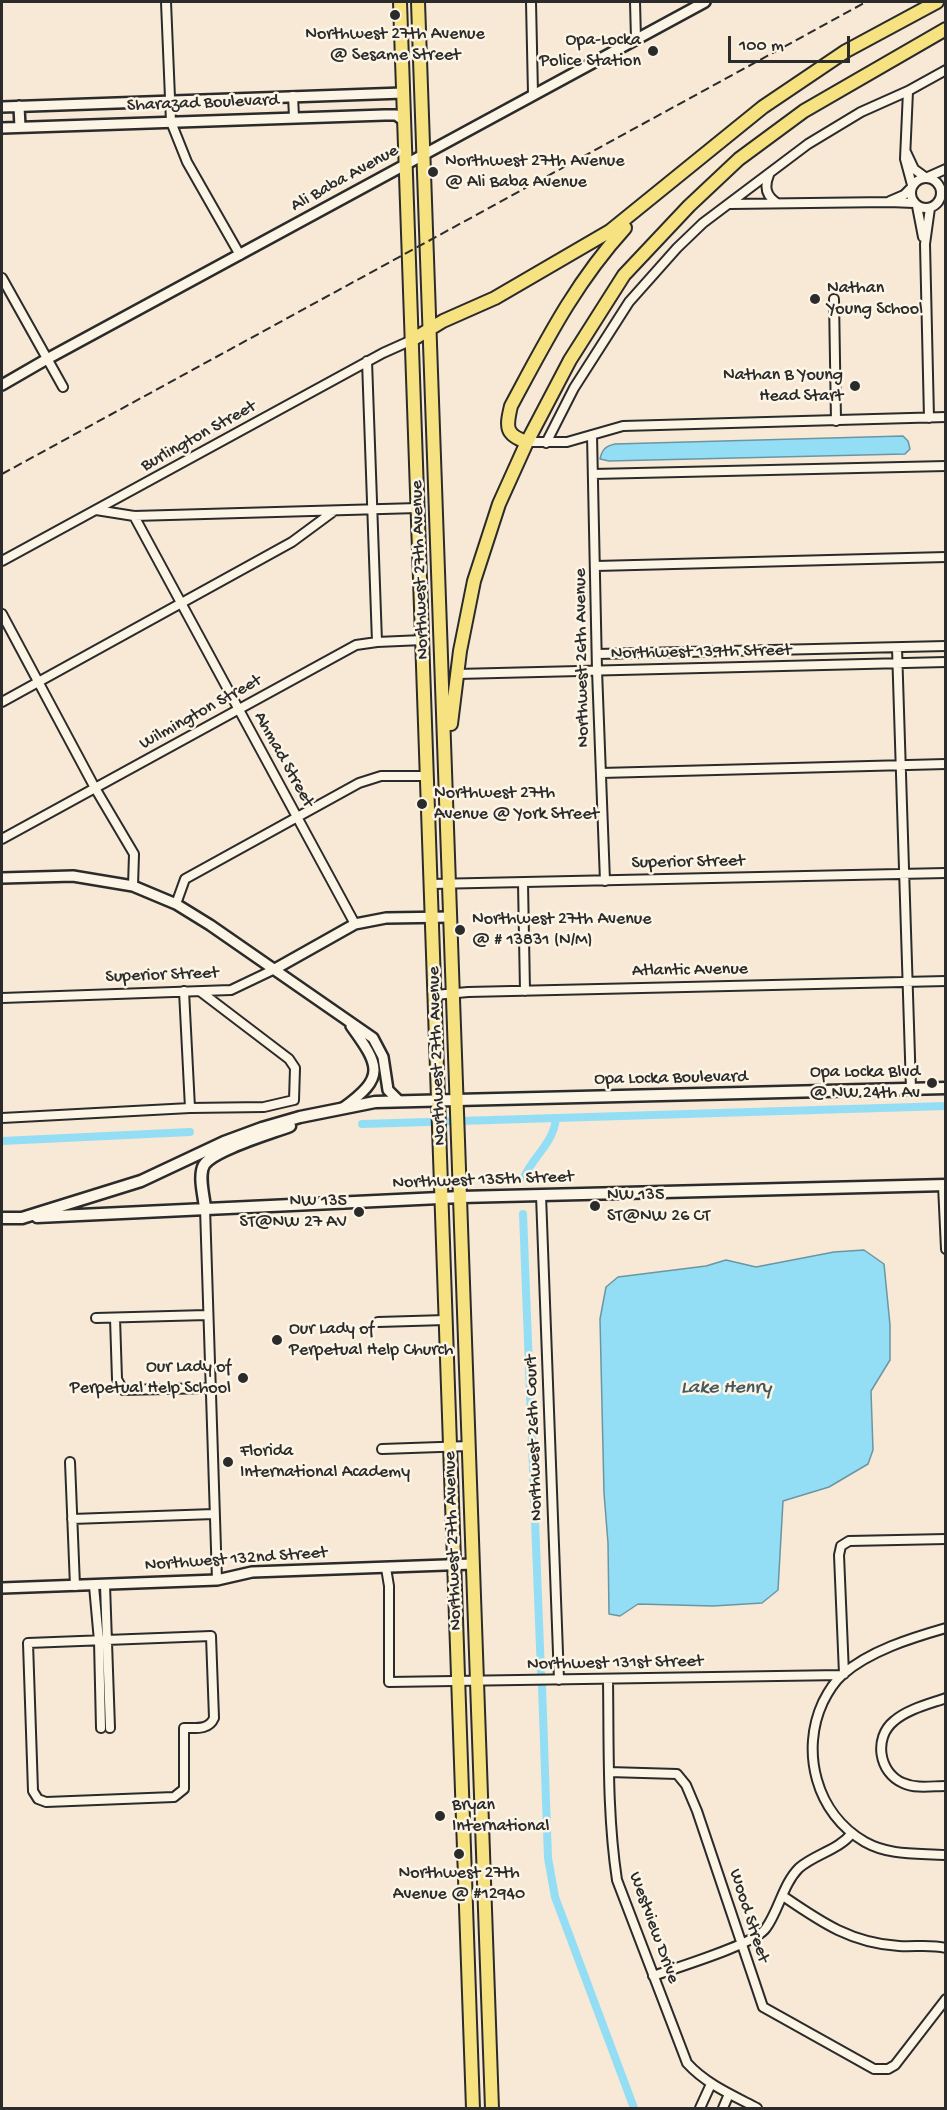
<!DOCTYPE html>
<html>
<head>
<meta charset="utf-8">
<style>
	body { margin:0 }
	#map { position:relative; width:947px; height:2110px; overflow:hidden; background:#f7e9d5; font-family:"Gochi Hand",sans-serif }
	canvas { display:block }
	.frame { position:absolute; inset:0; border:3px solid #2b2b2b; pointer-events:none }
	.scale { position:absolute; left:728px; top:36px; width:122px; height:27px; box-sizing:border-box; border:3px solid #2b2b2b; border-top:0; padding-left:8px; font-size:18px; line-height:21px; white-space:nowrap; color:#2b2b2b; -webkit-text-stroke:4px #fcf5e5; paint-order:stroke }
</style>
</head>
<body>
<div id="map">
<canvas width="947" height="2110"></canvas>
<div class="frame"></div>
<div class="scale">100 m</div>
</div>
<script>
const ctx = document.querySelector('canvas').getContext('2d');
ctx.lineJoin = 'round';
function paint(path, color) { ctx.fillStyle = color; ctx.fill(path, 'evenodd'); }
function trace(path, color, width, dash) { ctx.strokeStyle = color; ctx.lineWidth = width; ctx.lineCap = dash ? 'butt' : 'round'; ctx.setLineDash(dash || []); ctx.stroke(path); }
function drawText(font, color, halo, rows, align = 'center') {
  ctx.font = font + ' "Gochi Hand",sans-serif'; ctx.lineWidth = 5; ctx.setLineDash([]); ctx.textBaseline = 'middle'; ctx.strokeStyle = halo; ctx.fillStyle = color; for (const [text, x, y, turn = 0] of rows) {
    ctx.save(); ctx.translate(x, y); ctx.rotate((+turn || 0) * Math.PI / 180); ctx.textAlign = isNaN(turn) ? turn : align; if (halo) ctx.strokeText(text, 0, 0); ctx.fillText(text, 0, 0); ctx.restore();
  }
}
const water = new Path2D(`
	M903 436 908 441 910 449 905 454 609 461 600 459C602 449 606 446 615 444Z
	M864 1250 884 1264 890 1325V1360L871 1391 873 1450 868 1464 829 1487 783 1501 778 1590 762 1603 713 1606 638 1604 620 1616 609 1614 608 1543 604 1493 600 1319 606 1287 618 1277 706 1266 726 1260 756 1267 834 1252Z`);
const canal = new Path2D(`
	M362 1124 946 1106
	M2 1141 190 1132
	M524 1177C534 1156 554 1142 556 1118
	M523 1214 541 1673
	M542 1686 548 1858 555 1897 634 2108`);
const minor = new Path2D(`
	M166 2 171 122 187 162 240 255
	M531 2 533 94
	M635 2 636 39
	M908 91 905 159 912 185
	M293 96 294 117
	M906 152 914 169 925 177
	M769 175C764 187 766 196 777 203
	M928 177 946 169
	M911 193a15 15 0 1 1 30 0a15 15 0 1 1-30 0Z
	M890 201 904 195 910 189
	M730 204 889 202 914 203
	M917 206 923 237
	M2 278 63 387
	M834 299 836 421
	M367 361 377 642
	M929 418 925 244 930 208
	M592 435 597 670 605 881
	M527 442H567L623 426 946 417
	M546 443 574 388 629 302 677 248 703 223 808 144 861 112 908 91 946 70
	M593 474 946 466
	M96 510 134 516 418 508
	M134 516 355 924
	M2 561 383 353 412 340
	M596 566 946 557
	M2 614 95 788 134 854 133 886
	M897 648 911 1089
	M597 654 946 646
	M457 674 946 662
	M2 702 292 542 334 511
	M601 773 946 764
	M2 839 356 645 377 642 423 640
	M523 883 525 991
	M431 884 946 873
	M176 904 185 879 359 783 381 776H427
	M184 991 190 1108
	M435 995 468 992 946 981
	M2 998 231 990 275 969
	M2 1118 190 1108 264 1107 294 1100 295 1068 289 1059 201 992
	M943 1185 946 1249
	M541 1195 559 1680
	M205 1208 217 1580
	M96 1318 207 1315
	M115 1318 117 1379 123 1390 210 1388
	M378 1322 446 1320
	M382 1449 469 1446
	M70 1462 75 1586
	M72 1519 214 1514
	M386 1568 389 1586V1682L842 1675
	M105 1585 110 1728
	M94 1586 99 1641 101 1728
	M946 1628C911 1638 869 1651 842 1675 833 1683 828 1692 823 1702 800 1751 816 1814 865 1842 890 1856 917 1853 946 1855
	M211 1636 214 1718C209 1730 196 1728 184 1728V1789L174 1797 46 1802 38 1799 33 1791 28 1643Z
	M844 1674 839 1555 841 1546 849 1541 946 1539
	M608 1680C609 1746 607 1814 617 1880L687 2063C706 2084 732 2095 757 2108
	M946 1698C929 1704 908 1709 894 1721 873 1738 879 1773 903 1783 916 1789 932 1786 946 1786
	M609 1772 677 1774 686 1785 697 1811 763 2007 874 2069H888L895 2065 946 1999
	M783 1896C821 1922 851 1943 899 1946 915 1947 930 1944 946 1948
	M653 1976C675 1968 756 1944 766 1928 779 1910 783 1884 799 1868 815 1854 839 1850 852 1833
	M700 2108 711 2084
	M723 2108 729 2094`);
const tertiary = new Path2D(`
	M19 106 20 127
	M2 107 403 93
	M2 128 385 115H396L404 121
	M2 385 47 359 705 2
	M2 878 73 876 133 886 176 904 210 925 373 1038 383 1057 388 1090 398 1100
	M275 969 355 924 386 918 451 917
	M343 1108C386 1077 380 1066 351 1026
	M2 1588 217 1580 252 1572 473 1564`);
const secondary = new Path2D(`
	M205 1208C204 1196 198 1176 204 1165 213 1150 272 1133 290 1126
	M37 1217 461 1197 946 1185
	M2 1218H22L141 1181 224 1142 262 1128 300 1117 375 1102 946 1088`);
const primary = new Path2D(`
	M400 2 473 2108
	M418 2 492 2108
	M412 340 443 321 495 298 610 231 763 107 846 51 937 2
	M527 442C505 435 506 427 511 406 546 341 575 283 625 228
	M451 724 460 651 474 581 499 504 527 442 570 360 624 275 689 206 739 159 804 111 946 29`);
const rail = new Path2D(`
	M2 474 866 2`);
const markers = [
	[395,15,6,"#2b2b2b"],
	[653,51,6,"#2b2b2b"],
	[433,172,6,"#2b2b2b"],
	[815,299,6,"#2b2b2b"],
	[855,386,6,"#2b2b2b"],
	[422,804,6,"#2b2b2b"],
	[460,930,6,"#2b2b2b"],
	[932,1083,6,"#2b2b2b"],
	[595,1206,6,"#2b2b2b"],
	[359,1212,6,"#2b2b2b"],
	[277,1340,6,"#2b2b2b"],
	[243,1378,6,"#2b2b2b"],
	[228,1462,6,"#2b2b2b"],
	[440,1816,6,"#2b2b2b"],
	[459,1854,6,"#2b2b2b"]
];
const poiNames = [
	["Northwest 27th Avenue",395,35,"center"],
	["@ Sesame Street",395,56,"center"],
	["Opa-Locka",641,41,"right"],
	["Police Station",641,62,"right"],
	["Northwest 27th Avenue",445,162],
	["@ Ali Baba Avenue",445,183],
	["Nathan",827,289],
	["Young School",827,310],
	["Nathan B Young",843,376,"right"],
	["Head Start",843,397,"right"],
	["Northwest 27th",434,794],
	["Avenue @ York Street",434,815],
	["Northwest 27th Avenue",472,920],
	["@ # 13831 (N/M)",472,941],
	["Opa Locka Blvd",920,1073,"right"],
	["@ NW 24th Av",920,1094,"right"],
	["NW 135",607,1196],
	["ST@NW 26 CT",607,1217],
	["NW 135",347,1202,"right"],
	["ST@NW 27 AV",347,1223,"right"],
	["Our Lady of",289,1330],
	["Perpetual Help Church",289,1351],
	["Our Lady of",231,1368,"right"],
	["Perpetual Help School",231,1389,"right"],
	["Florida",240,1452],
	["International Academy",240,1473],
	["Bryan",452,1806],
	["International",452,1827],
	["Northwest 27th",459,1874,"center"],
	["Avenue @ #12940",459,1895,"center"]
];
const streetNames = [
	["Sharazad Boulevard",203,104,-2],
	["Ali Baba Avenue",345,179,-29],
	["Burlington Street",199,437,-29],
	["Northwest 27th Avenue",421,570,-92],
	["Northwest 139th Street",701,653,-1],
	["Northwest 26th Avenue",583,658,-91],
	["Wilmington Street",201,713,-29],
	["Ahmad Street",283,760,61],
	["Superior Street",688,863,-1],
	["Atlantic Avenue",690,971,-1],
	["Superior Street",162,976,-2],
	["Northwest 27th Avenue",438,1056,-92],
	["Opa Locka Boulevard",671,1079,-1],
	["Northwest 135th Street",483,1181,-2],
	["Northwest 26th Court",535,1438,-92],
	["Northwest 27th Avenue",454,1541,-92],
	["Northwest 132nd Street",236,1560,-4],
	["Northwest 131st Street",615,1664,-1],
	["Wood Street",748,1916,72],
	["Westview Drive",653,1928,70]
];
const waterNames = [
	["Lake Henry",726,1389]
];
paint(water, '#94def5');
trace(water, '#6a96a4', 1.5);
trace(canal, '#94def5', 8);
trace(minor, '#2b2b2b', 12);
trace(tertiary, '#2b2b2b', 14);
trace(secondary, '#2b2b2b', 15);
trace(primary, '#2b2b2b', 16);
trace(minor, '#fcf5e5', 8);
trace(tertiary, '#fcf5e5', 9);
trace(secondary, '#fcf5e5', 10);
trace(primary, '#f7e281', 12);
trace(rail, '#2b2b2b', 2, [9, 4.5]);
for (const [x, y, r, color] of markers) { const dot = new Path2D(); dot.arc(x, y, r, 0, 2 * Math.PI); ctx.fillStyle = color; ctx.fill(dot); trace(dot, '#fcf5e5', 2); }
drawText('18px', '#2b2b2b', '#fcf5e5', poiNames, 'left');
drawText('18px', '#2b2b2b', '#fcf5e5', streetNames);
drawText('italic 20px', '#45585e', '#fcf5e5', waterNames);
</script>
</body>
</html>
